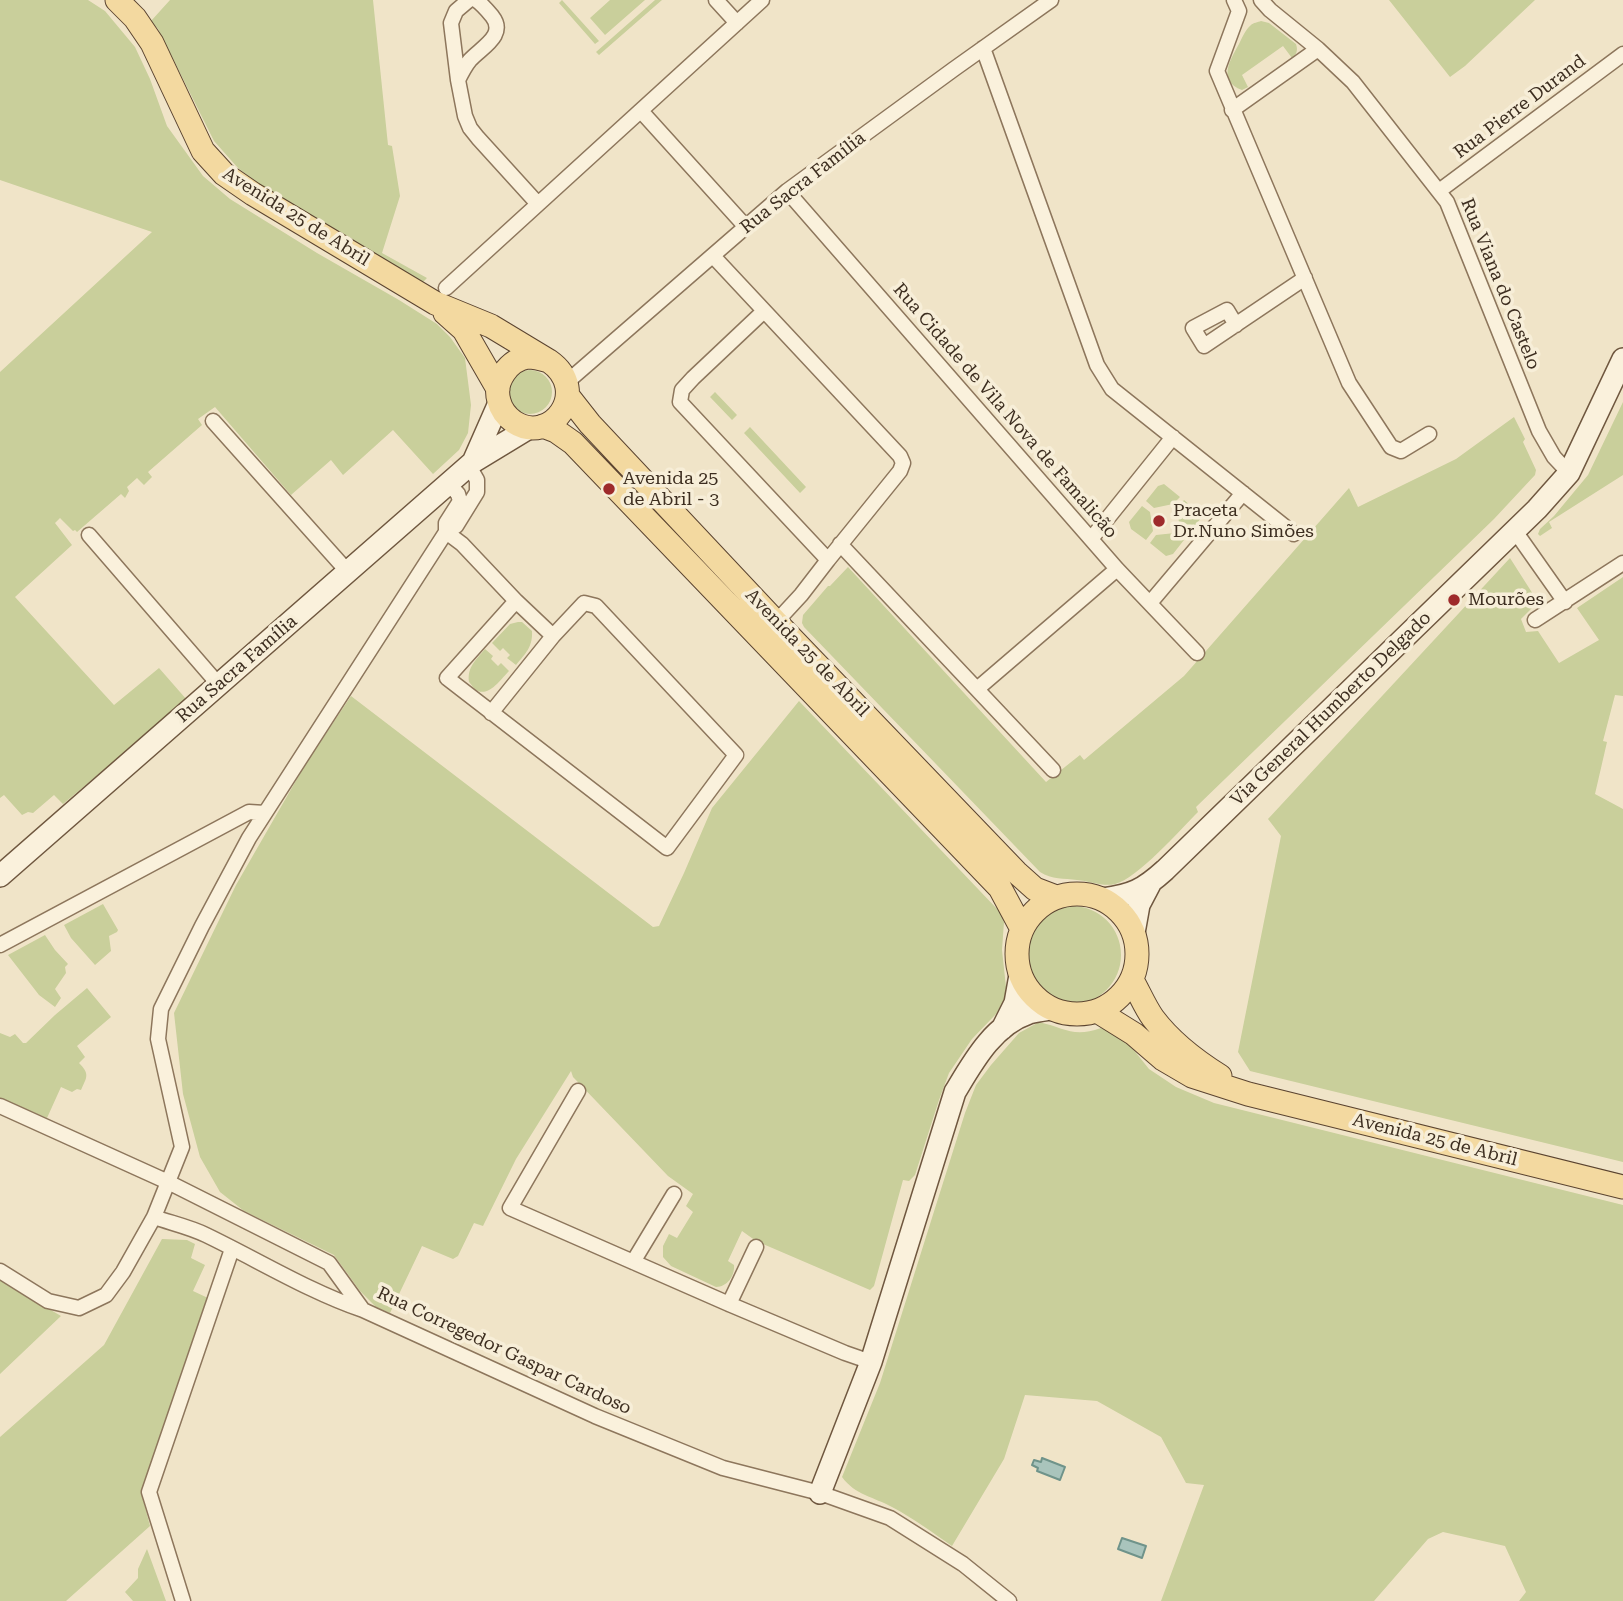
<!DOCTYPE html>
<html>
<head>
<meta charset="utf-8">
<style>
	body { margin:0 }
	canvas { display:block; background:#f0e4c8 }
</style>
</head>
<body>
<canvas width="1623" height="1601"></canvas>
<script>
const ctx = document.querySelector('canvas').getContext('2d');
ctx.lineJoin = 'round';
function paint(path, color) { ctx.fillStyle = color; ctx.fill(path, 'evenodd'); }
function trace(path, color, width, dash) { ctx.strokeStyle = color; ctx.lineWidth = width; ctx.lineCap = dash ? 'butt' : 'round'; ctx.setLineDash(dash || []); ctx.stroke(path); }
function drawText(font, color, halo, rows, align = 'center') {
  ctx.font = font + ' "Roboto Serif",serif'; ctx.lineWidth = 7; ctx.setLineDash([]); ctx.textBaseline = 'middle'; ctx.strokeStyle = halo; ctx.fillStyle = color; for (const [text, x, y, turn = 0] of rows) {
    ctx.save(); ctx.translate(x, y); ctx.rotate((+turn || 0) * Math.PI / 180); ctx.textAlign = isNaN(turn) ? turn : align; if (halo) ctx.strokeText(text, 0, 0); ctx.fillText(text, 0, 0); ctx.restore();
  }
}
const green = new Path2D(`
	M0 0H88L105 11 135 47 150 79 167 126 203 176 230 199 317 253 399 300 437 324 450 337 465 358 471 405 468 433 459 450 433 474 393 430 343 475 331 460 291 495 215 407 198 419 202 425 148 472 152 477 144 485 137 478 127 487 129 491 125 498 121 494 77 532 75 530 73 531 60 518 55 523 72 545 15 597 114 705 159 668 187 700 63 804 54 795 33 813 28 812 22 815 4 795 0 798V372L152 232 0 180Z
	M170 0H373L388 145 392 146 400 196 382 253 427 278 422 283 285 204 238 168 214 141 158 29 151 21Z
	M562 0 599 41 595 44 559 3Z
	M610 0H645L605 35 590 18Z
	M655 0H662L599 55 596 52Z
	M1389 0H1535L1465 66 1450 77Z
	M1261 21 1269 23 1296 44C1298 50 1297 54 1292 58L1283 46 1242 75 1248 87 1242 90C1217 81 1230 60 1239 44 1242 38 1245 30 1251 25 1253 23 1258 22 1261 21Z
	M508 392a22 22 0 1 1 44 0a22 22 0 1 1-44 0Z
	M715 392 737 415 732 420 710 397Z
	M1623 402V475L1549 522 1552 528 1540 536 1538 534 1540 529 1554 516 1588 475Z
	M1514 417 1525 439 1523 442 1536 470 1535 475 1494 519 1196 807 1198 812C1181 829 1137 879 1115 884 1103 887 1090 881 1077 880 1064 878 1052 880 1040 872L804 627 802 623 803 615 828 586H830L848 567 1046 782 1080 755 1084 760 1184 676 1349 488 1358 507 1456 459Z
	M750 427 806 487 800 493 744 433Z
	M1164 484 1180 497 1173 504 1154 508 1146 501 1158 486Z
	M1184 500 1198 512 1201 518 1188 535 1180 529 1177 509Z
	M1142 506 1150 512 1153 531 1146 540 1131 529 1129 522Z
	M1175 533 1184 540 1173 554 1166 556 1150 543 1156 535Z
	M1510 558 1538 602 1521 619 1526 632 1538 631 1559 663 1599 640 1577 608 1623 577V696L1615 695 1603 741 1607 742 1595 794 1623 809V1162L1250 1071 1238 1052 1281 836 1268 819Z
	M518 622H522L532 631C533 647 525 654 516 665L507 658 510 655 503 648 500 651 492 643 510 624Z
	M485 649 493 656 491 659 498 666 501 663 509 671C502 678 490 696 478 691 474 690 472 685 469 682 467 667 476 660 485 649Z
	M351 696 653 927 659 926 684 873 712 808 799 701 999 911 1004 922 1002 950 1006 987 1004 1000 996 1014 972 1039 949 1073 939 1100 915 1175 909 1181 903 1180 874 1286 870 1290 756 1241 742 1231 728 1261 734 1265C735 1276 727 1287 716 1287L671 1266 663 1257V1246L669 1234 677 1238 693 1212 686 1206 693 1194 668 1176 573 1077 571 1071 516 1159 483 1226 474 1223 458 1256 453 1259 422 1246 390 1313 376 1307 360 1291 334 1255 244 1211 220 1192 200 1157 183 1094 174 1013 236 885 305 765Z
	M103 904 118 930 117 932 109 936 111 951 95 965 71 938 64 925Z
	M1023 955a49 49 0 1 1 98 0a49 49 0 1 1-98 0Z
	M45 935 55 950 68 964 65 967 66 973 55 989 61 998 55 1007 39 995 8 955Z
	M87 988 111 1017 77 1046 85 1057 79 1063C90 1074 87 1077 81 1090L77 1089 72 1092 61 1087 47 1118 0 1098V1033L10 1037 15 1034 23 1043H26L55 1015Z
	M1039 1022C1065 1028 1073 1038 1101 1028L1113 1033 1133 1049 1149 1069 1176 1087 1214 1103 1623 1205V1601H1519L1526 1592 1505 1546 1443 1532 1428 1539 1374 1601H1161L1204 1485 1186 1483 1161 1437 1097 1401 1025 1395 1004 1459 952 1546C933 1533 913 1518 892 1507 874 1497 855 1495 842 1477L880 1383 965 1113 976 1085 991 1065 1019 1033Z
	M162 1239 187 1240 195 1244 191 1258 205 1265 193 1291 208 1298 141 1492 150 1526 66 1601H0V1437L104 1345Z
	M0 1280 61 1316 0 1374Z
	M147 1549 166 1601H133L125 1592 138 1578V1569Z`);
const water = new Path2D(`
	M1042 1458 1065 1467 1060 1480 1037 1471 1038 1468 1032 1465 1034 1460 1041 1462Z
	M1122 1538 1146 1546 1142 1558 1118 1549Z`);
const street = new Path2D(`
	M469 0 456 11 451 23 458 80 465 116 470 128 478 138 538 204
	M716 0 737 23
	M1234 0 1239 11 1217 71 1349 383 1391 447 1401 451 1429 434
	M1261 0 1270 10 1318 49 1353 82 1447 202 1539 431 1554 457 1569 473
	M983 48 1097 365 1112 389 1294 534
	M458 80C462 72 465 66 470 60 482 47 507 35 492 16 487 10 482 4 476 0
	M1232 110 1318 49
	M641 111 746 227
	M787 191 1117 569 1197 653
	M1439 191 1623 54
	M713 256 900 456 903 463 900 471 828 560 680 402 682 390 693 378 764 311
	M446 288 762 0
	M1236 325 1227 310 1193 328 1204 346 1305 278
	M567 382 787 191 954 69 1051 0
	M213 421 348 572
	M1515 531 1565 602
	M446 532 462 544 516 601 447 678 667 848 736 755 596 606 584 603 553 636 491 713
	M446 532V523L460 501 458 494 449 484
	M89 535 219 685
	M1091 539 1173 437
	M840 544 1053 770
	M516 601 553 636
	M1150 603 1243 493
	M1535 620 1623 563
	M776 622 801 595 828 560
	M977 689 1117 569
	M0 945 249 812 265 813
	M578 1091 510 1208 729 1304 845 1353 871 1362
	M0 1106 168 1182 329 1263 363 1310 595 1416 723 1468 820 1493 890 1518 963 1564 1009 1601
	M154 1217C171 1223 190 1227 206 1235 258 1260 308 1291 363 1310
	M633 1262 674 1194
	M0 1271 48 1301 79 1308 106 1295 123 1272 154 1217 182 1147 158 1039 161 1009 202 926 249 838 446 532 456 526 477 492V480L469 466
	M729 1304 756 1247
	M183 1601 149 1492 232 1249`);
const secondary = new Path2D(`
	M473 462 499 403
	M0 876 473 462 529 428
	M1103 899C1132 895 1143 890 1165 870L1537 509 1569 473 1623 359
	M1134 933 1139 905 1150 884
	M1002 1029 1015 1003 1020 975
	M820 1493 871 1362 955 1092C973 1062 993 1025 1029 1013 1036 1011 1044 1010 1051 1009`);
const primary = new Path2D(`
	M117 0 135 18 152 43 203 151 224 174 253 194 435 303 491 326 549 361C592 391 551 446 514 422 507 417 501 410 499 401 493 381 509 360 528 357 536 357 542 359 549 361
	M445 313 464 330 498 389
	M568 396 590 424 776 622 1016 872 1035 889 1056 897
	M543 426 556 431 573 443 1000 888 1022 929
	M1017 954a60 60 0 1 1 120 0a60 60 0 1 1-120 0Z
	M1132 980C1139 992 1145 1007 1153 1018 1171 1042 1196 1061 1220 1076
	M1097 1011 1134 1034 1163 1059 1192 1076 1248 1094 1623 1187`);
const markers = [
	[609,489,7,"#9e2a2b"],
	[1159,521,7,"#9e2a2b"],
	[1454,600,7,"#9e2a2b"]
];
const streetNames = [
	["Rua Pierre Durand",1520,107,-37],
	["Rua Sacra Família",803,183,-38],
	["Avenida 25 de Abril",296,217,32],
	["Rua Viana do Castelo",1500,284,68],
	["Rua Cidade de Vila Nova de Famalicão",1005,411,49],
	["Avenida 25 de Abril",807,653,46],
	["Rua Sacra Família",237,669,-41],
	["Via General Humberto Delgado",1331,709,-44],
	["Avenida 25 de Abril",1435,1140,14],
	["Rua Corregedor Gaspar Cardoso",504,1351,25]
];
const poiNames = [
	["Avenida 25",623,479],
	["de Abril - 3",623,500],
	["Praceta",1173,511],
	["Dr.Nuno Simões",1173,532],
	["Mourões",1468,600]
];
paint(green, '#c9cf9b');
paint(water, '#a9c4bc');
trace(water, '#6f938a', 2);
trace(street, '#8d765c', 17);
trace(secondary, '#6f573f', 24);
trace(primary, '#5b4430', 25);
trace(street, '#faf1dc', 14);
trace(secondary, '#faf1dc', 21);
trace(primary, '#f3d9a0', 23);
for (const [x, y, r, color] of markers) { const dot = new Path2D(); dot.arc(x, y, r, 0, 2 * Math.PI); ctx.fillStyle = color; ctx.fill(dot); trace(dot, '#f7eed8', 2.5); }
drawText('18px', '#3d2e20', '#f7eed8', streetNames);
drawText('18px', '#3d2e20', '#f7eed8', poiNames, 'left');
</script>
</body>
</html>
